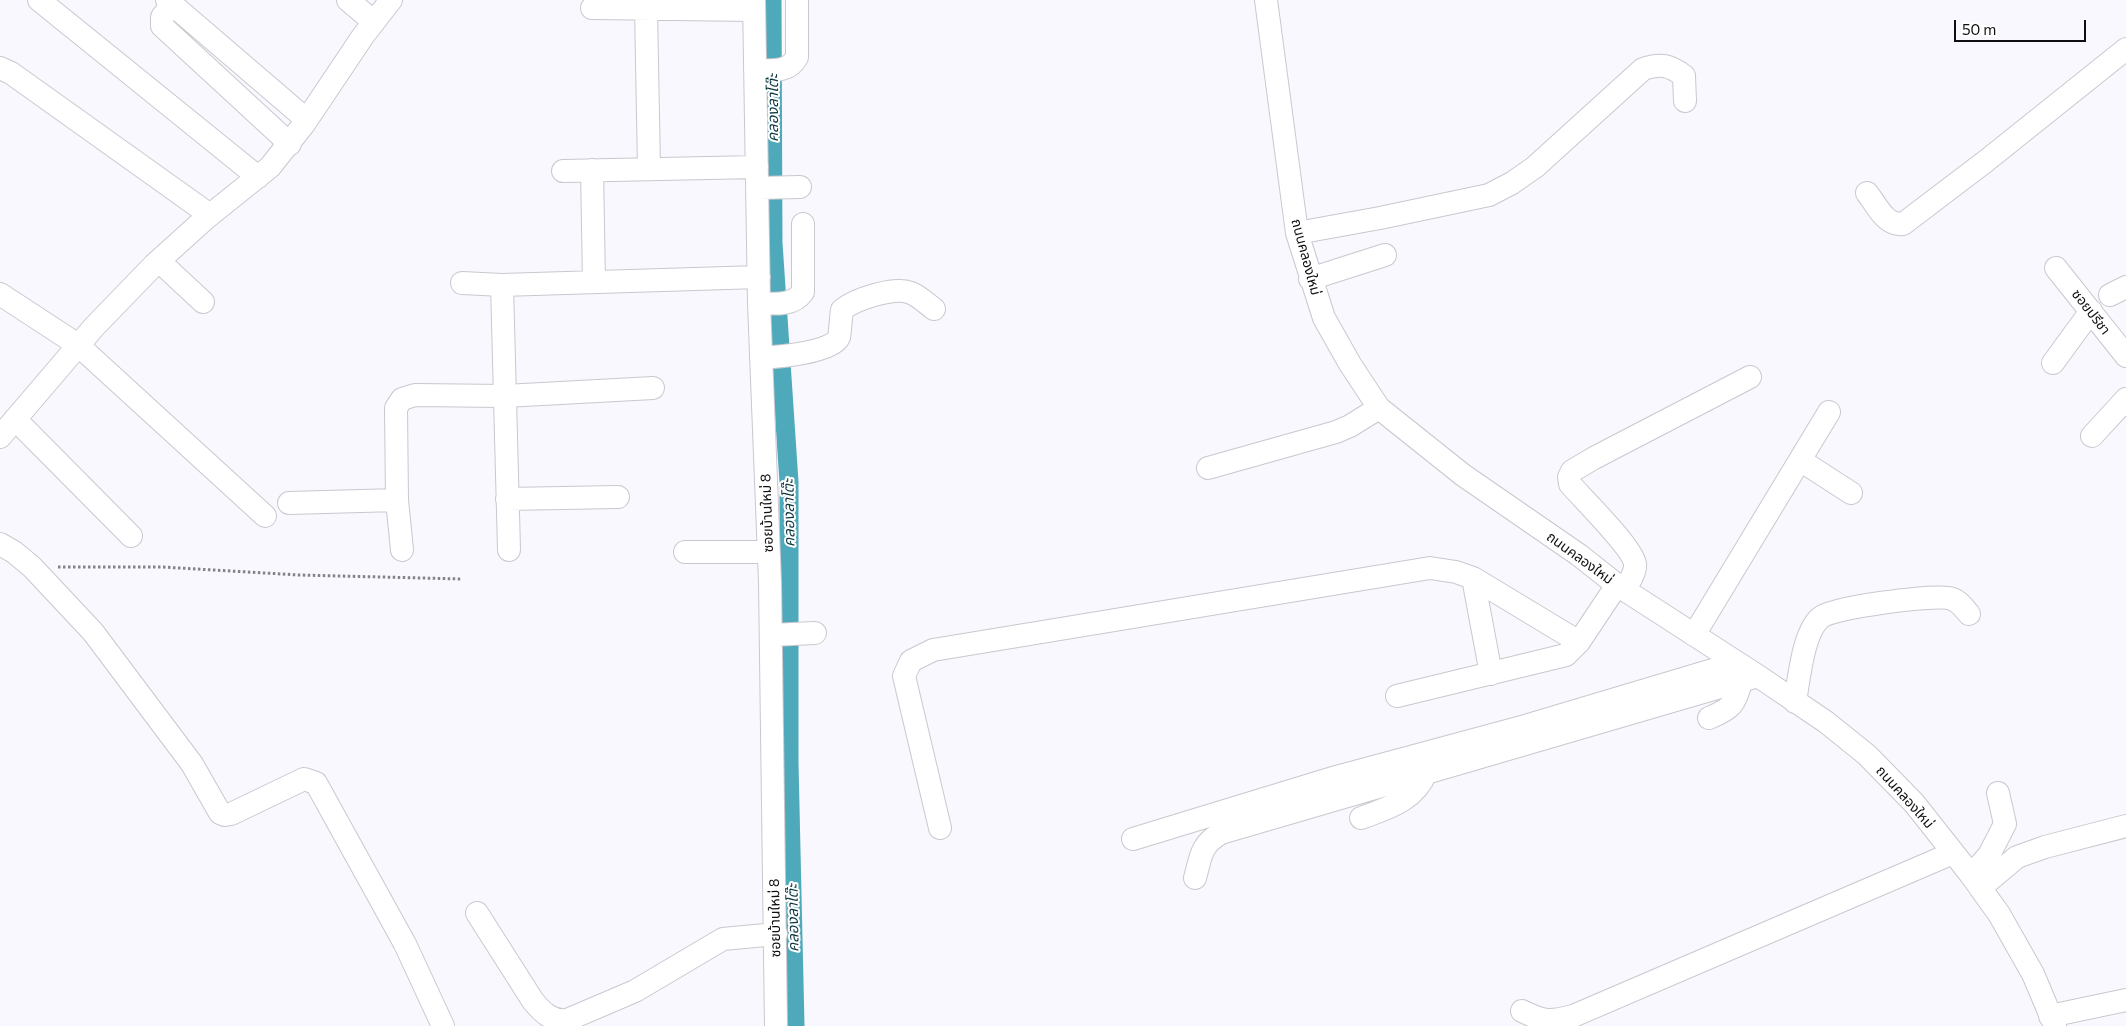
<!DOCTYPE html>
<html>
<head>
<meta charset="utf-8">
<style>
	body { margin:0 }
	#map { position:relative; width:2126px; height:1026px; overflow:hidden; background:#f8f8fe; font-family:Commissioner,sans-serif }
	canvas { display:block }
	.scale { position:absolute; left:1954px; top:20px; width:132px; height:22px; box-sizing:border-box; border:2px solid #0f0f11; border-top:0; padding-left:6px; font-size:15px; line-height:18px; white-space:nowrap; color:#0f0f11; -webkit-text-stroke:4px #fff; paint-order:stroke }
</style>
</head>
<body>
<div id="map">
<canvas width="2126" height="1026"></canvas>
<div class="scale">50 m</div>
</div>
<script>
const ctx = document.querySelector('canvas').getContext('2d');
ctx.lineJoin = 'round';
function trace(path, color, width, dash) { ctx.strokeStyle = color; ctx.lineWidth = width; ctx.lineCap = dash ? 'butt' : 'round'; ctx.setLineDash(dash || []); ctx.stroke(path); }
function drawText(font, color, halo, rows, align = 'center') {
  ctx.font = font + ' Commissioner,"Noto Sans Thai",sans-serif'; ctx.lineWidth = 4; ctx.setLineDash([]); ctx.textBaseline = 'middle'; ctx.strokeStyle = halo; ctx.fillStyle = color; for (const [text, x, y, turn = 0] of rows) {
    ctx.save(); ctx.translate(x, y); ctx.rotate((+turn || 0) * Math.PI / 180); ctx.textAlign = isNaN(turn) ? turn : align; if (halo) ctx.strokeText(text, 0, 0); ctx.fillText(text, 0, 0); ctx.restore();
  }
}
const canal = new Path2D(`
	M772 0 773 243 789 482V763L795 1026`);
const path = new Path2D(`
	M58 567H162L299 575 462 579`);
const minor = new Path2D(`
	M39 0 258 177
	M167 0 307 120
	M348 0 374 22
	M754 0 759 303 770 582 776 1026
	M1266 0 1297 233 1324 318 1350 364 1379 408 1463 475 1579 555 1617 585 1758 676 1826 722 1867 755 1914 803 1971 875 1999 914 2033 974 2055 1026
	M172 5 162 17V26L290 144
	M592 8 754 10
	M646 8 649 169
	M0 68 11 73 210 215
	M755 70C771 70 789 73 797 57V0
	M592 170 594 282
	M563 171 757 167
	M758 188 800 187
	M1867 193C1877 205 1885 226 1903 224L1986 161 2126 49
	M1297 233 1380 218 1489 195 1512 183 1535 167 1643 69C1660 63 1670 65 1684 76L1685 101
	M159 261 203 302
	M2056 268 2126 356
	M1310 279 1385 255
	M462 283 502 285 759 277
	M502 285 509 550
	M0 294 78 345 265 516
	M2110 295 2126 287
	M759 303C775 304 793 306 803 292V224
	M761 358C777 357 833 353 839 337 840 334 841 315 842 310 855 299 895 286 911 293 919 296 927 304 934 309
	M2053 363 2091 311
	M15 419 131 536
	M2092 436 2126 399
	M0 437 94 327 154 265 205 219 270 167 304 124 363 36 391 0
	M1800 460 1851 493
	M1208 468 1336 432 1350 426 1379 408
	M507 499 618 497
	M397 500 402 550
	M289 503 397 500 396 408 402 399 415 395 505 396 653 388
	M0 544 14 552 32 567 93 632 192 764 220 813 225 815 231 814 304 779 316 783 405 944 443 1026
	M685 552H767
	M1473 578 1491 674
	M1625 589C1629 582 1636 572 1635 564 1633 548 1583 499 1570 484L1569 477 1572 471 1594 458 1750 377
	M771 635 815 633
	M1694 635 1829 412
	M1397 696 1566 655 1579 642 1617 585
	M1795 702C1799 679 1803 633 1820 618 1832 607 1931 595 1948 598 1958 599 1963 607 1969 614
	M1709 718C1731 709 1736 704 1741 681
	M1361 818C1388 808 1414 801 1426 773
	M940 828 904 676 911 661 933 650 1430 568 1456 572 1473 578 1579 642
	M1133 839 1336 777 1525 726 1736 663
	M1971 875 1989 855 2005 824 1998 793
	M1195 878C1201 857 1200 845 1221 833L1758 676
	M1980 888 2017 857 2045 847 2126 826
	M477 913 533 1001C542 1012 552 1022 567 1020L635 991 723 939 776 934
	M1522 1011C1544 1022 1550 1022 1573 1016L1953 853
	M2050 1016 2126 1000`);
const streetNames = [
	["ถนนคลองใหม่",1306,257,75],
	["ซอยปรีชา",2091,312,52],
	["ซอยบ้านใหม่ 8",767,513,-92],
	["ถนนคลองใหม่",1580,558,36],
	["ถนนคลองใหม่",1905,797,48],
	["ซอยบ้านใหม่ 8",775,918,-91]
];
const waterNames = [
	["คลองลาโต๊ะ",773,108,-90],
	["คลองลาโต๊ะ",789,513,-91],
	["คลองลาโต๊ะ",793,918,-91]
];
trace(canal, '#4ea9bb', 19);
trace(minor, '#c8c8cf', 24);
trace(path, '#838387', 3, [2.5, 2.5]);
trace(minor, '#fff', 22);
drawText('14px', '#0f0f11', '#fff', streetNames);
drawText('italic 15px', '#0c3840', '#fff', waterNames);
</script>
</body>
</html>
